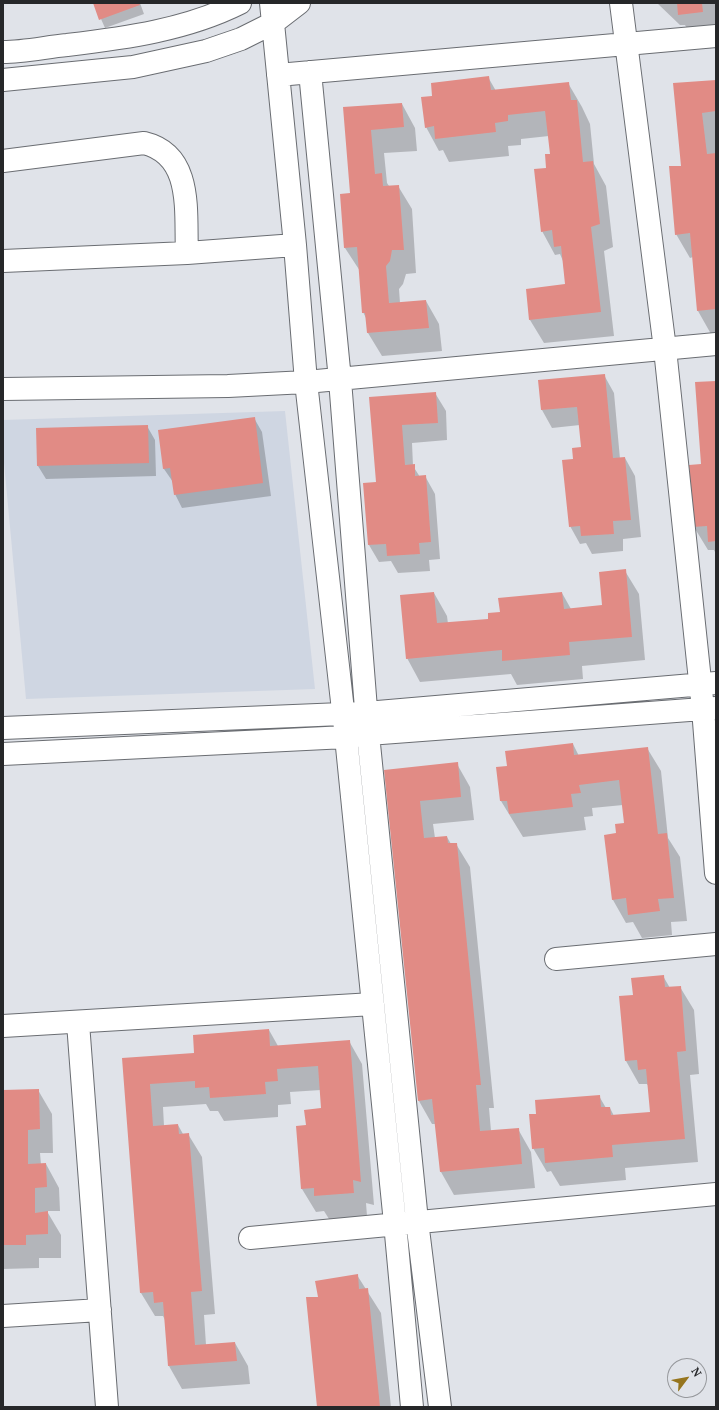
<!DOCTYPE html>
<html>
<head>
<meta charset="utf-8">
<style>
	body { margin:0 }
	#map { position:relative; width:719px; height:1410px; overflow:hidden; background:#e0e3e9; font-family:"Noto Serif",serif }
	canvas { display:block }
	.frame { position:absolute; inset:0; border:4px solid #262729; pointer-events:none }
	.north { position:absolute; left:667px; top:1358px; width:40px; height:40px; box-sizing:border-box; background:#e0e3e9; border:1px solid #96989c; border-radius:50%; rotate:58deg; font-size:11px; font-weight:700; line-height:16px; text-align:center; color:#262729 }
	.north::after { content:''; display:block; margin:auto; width:14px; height:18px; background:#96751e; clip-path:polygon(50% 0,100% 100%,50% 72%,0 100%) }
</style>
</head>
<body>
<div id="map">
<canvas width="719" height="1410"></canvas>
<div class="frame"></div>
<div class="north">N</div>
</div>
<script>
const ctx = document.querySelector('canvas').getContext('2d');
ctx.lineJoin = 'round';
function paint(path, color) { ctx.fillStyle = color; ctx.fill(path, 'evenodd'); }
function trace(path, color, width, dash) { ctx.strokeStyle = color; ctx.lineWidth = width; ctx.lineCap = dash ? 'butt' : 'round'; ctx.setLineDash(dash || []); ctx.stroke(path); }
const built = new Path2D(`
	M285 411 315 689 26 699 3 452V420Z`);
const shadow = new Path2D(`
	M94 3H140L144 14 105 28Z
	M657 3H716V25H715L716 35 693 38 685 25H680Z
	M488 77 496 91 568 83 582 107 590 124 594 164 606 186 613 247 604 251 614 336 544 343 530 320 527 290 566 285 563 261 560 254 555 255 542 231 547 169 551 154 549 136 521 139V145L508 146 509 156 449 162 443 150 439 151 426 127 433 97Z
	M716 81V334H711L698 311 693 257 690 258 676 234 682 166 674 84Z
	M402 104 415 128 417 151 384 153 387 183 389 186H398L412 209 416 273 406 274 403 284 399 289 400 303 426 301 439 324 442 351 382 356 368 333 366 318 363 312 360 271 345 248 351 194 344 108Z
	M604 375 614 393 620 459 625 458 635 476 641 537 623 539V551L592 554 586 543 580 544 570 526 574 460 582 448 580 425 552 428 542 410 539 381Z
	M716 382V554L714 550H708L694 527Z
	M435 393 446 411 447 440 412 443 413 466 420 477 425 476 435 494 440 559 429 560 430 571 398 573 391 561 379 562 369 545 377 483 371 398Z
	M254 418 262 432 271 496 182 508 175 494 173 482 164 469 159 431Z
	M147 426 155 440 156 476 46 479 38 466Z
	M625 571 639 594 645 660 582 666 583 679 517 685 511 674 420 682 407 658 434 593 447 616 448 624 489 620 501 612 562 593 571 609 603 606Z
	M573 744 579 756 647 748 661 771 668 838 680 857 687 921 671 922 672 935 642 938 633 922 626 923 613 900 625 824 623 805 592 808 593 816 584 817 586 830 523 837 501 801 497 768 508 767Z
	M457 764 470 787 474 820 433 824 435 838 447 837 451 844H456L470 867 494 1108H489L491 1131 518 1129 531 1152 535 1188 454 1195 441 1172 436 1124H432L419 1101 385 771Z
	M663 976 670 988 680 987 694 1010 699 1074 690 1075 698 1162 625 1168 626 1180 560 1186 551 1171 547 1172 533 1148 537 1115 599 1096 606 1108H610L614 1116 651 1113 649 1087 647 1084H639L626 1061 620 997 634 996Z
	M269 1030 278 1046 349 1041 362 1064 374 1205 366 1203 367 1216 329 1219 324 1211 316 1212 302 1189 307 1126 322 1109 321 1090 290 1092 291 1104 278 1105V1117L224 1121 218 1111H210L206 1104 163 1107 164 1126 178 1125 183 1134H188L202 1157 215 1314 204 1315 206 1345 235 1343 248 1366 250 1384 182 1389 169 1366 165 1320 163 1316H155L141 1293 123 1059 195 1054Z
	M38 1090 52 1114 53 1153H40L41 1165 46 1164 59 1188 60 1211H48V1213L61 1235V1258H39V1268L3 1269V1091Z
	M357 1275 381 1313 391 1407H318L319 1298Z`);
const building = new Path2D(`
	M93 3H139L140 5 99 20Z
	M677 3H702L703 12 678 15Z
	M489 76 491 90 569 82 571 100H577L583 162 593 161 600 224 591 227 601 312 529 320 526 289 565 284 561 246 554 247 552 230 541 232 534 169 546 168 545 154H550L545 111 508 115V121L495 123 496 132 435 139 434 126 425 128 421 97 432 96 431 83Z
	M716 80V111L702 113 707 154 716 153V309L697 311 690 233 675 235 669 166H681L673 83Z
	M402 103 404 127 371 130 375 174 382 173 383 186 399 185 404 250H392L390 261 386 266 389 303 426 300 429 328 367 333 365 313H362L357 247 344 248 340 194 350 193 343 107Z
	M605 374 613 458 625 457 631 520 613 521 614 534 581 536 580 526 569 527 562 460 573 459 572 448 581 447 577 407 541 410 538 380Z
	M716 381V541L708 542 707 526 693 527 689 465 701 464 695 382Z
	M436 392 438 423 402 425 405 465 415 464V476L426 475 431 542 419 543 420 554 387 556 386 544 368 545 363 483 376 482 369 397Z
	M255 417 263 483 174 495 170 468 163 469 158 430Z
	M148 425 149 463 37 466 36 428Z
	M626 569 632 637 569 642 570 655 502 661V650L406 659 400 595 434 592 437 623 488 619V613L500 612 498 598 562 592 564 609 602 605 599 572Z
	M573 743 574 755 648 747 658 834 667 833 674 898 658 899 660 911 628 915 626 898 612 900 604 835 616 833 615 824 624 823 619 780 579 785 581 793 571 794 573 807 509 814 507 801H500L496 767 507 766 505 751Z
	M458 762 461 797 420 801 424 838 447 836 448 843H457L481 1085H476L480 1131 519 1128 522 1164 440 1172 432 1099 418 1101 384 770Z
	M664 975 665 987 681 986 686 1051 677 1052 685 1139 612 1145 613 1157 545 1163 544 1148 532 1149 529 1114H536L535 1100 600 1095 601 1107H610L611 1115 650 1112 646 1069 638 1070 637 1060 625 1061 619 996 633 995 631 978Z
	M269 1029 270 1046 350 1040 361 1182 353 1180 354 1193 314 1196V1188L301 1189 296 1126 306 1125 304 1110 321 1108 318 1066 277 1069 278 1081 265 1082 266 1094 210 1098 209 1087 195 1088V1081L150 1084 153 1126 178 1124 179 1134 189 1133 202 1291 191 1292 195 1345 235 1342 237 1361 168 1366 163 1302 154 1303 153 1292 140 1293 122 1058 194 1053 193 1035Z
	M39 1089 40 1129 28 1130V1164L46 1163 47 1187 35 1188V1213L48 1211V1234L26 1235V1245H3V1090Z
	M358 1274 359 1289 368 1288 380 1407H317L306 1297H318L315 1281Z`);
const minor = new Path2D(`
	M271 3 295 245 306 382 346 737 395 1223 412 1407
	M621 3 665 349 703 709 716 873
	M3 52C24 52 46 47 67 45 126 38 186 30 240 3
	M310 72 340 380 368 734 417 1221 440 1407
	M278 75 716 36
	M3 80 133 67 206 51 241 39 273 23 299 3
	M3 161 144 143C194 155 185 213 187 253
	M3 261 187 253 295 245
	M3 389 228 386 306 382 716 344
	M3 728 366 713 716 683
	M3 754 346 737 368 734 716 708
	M556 959 716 944
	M78 1023 107 1407
	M3 1026 373 1004
	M250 1238 716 1194
	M3 1316 100 1310`);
paint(built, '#cfd6e2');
paint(shadow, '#0003');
paint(building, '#e18b85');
trace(minor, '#6a6d72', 24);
trace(minor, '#fff', 22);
</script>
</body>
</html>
